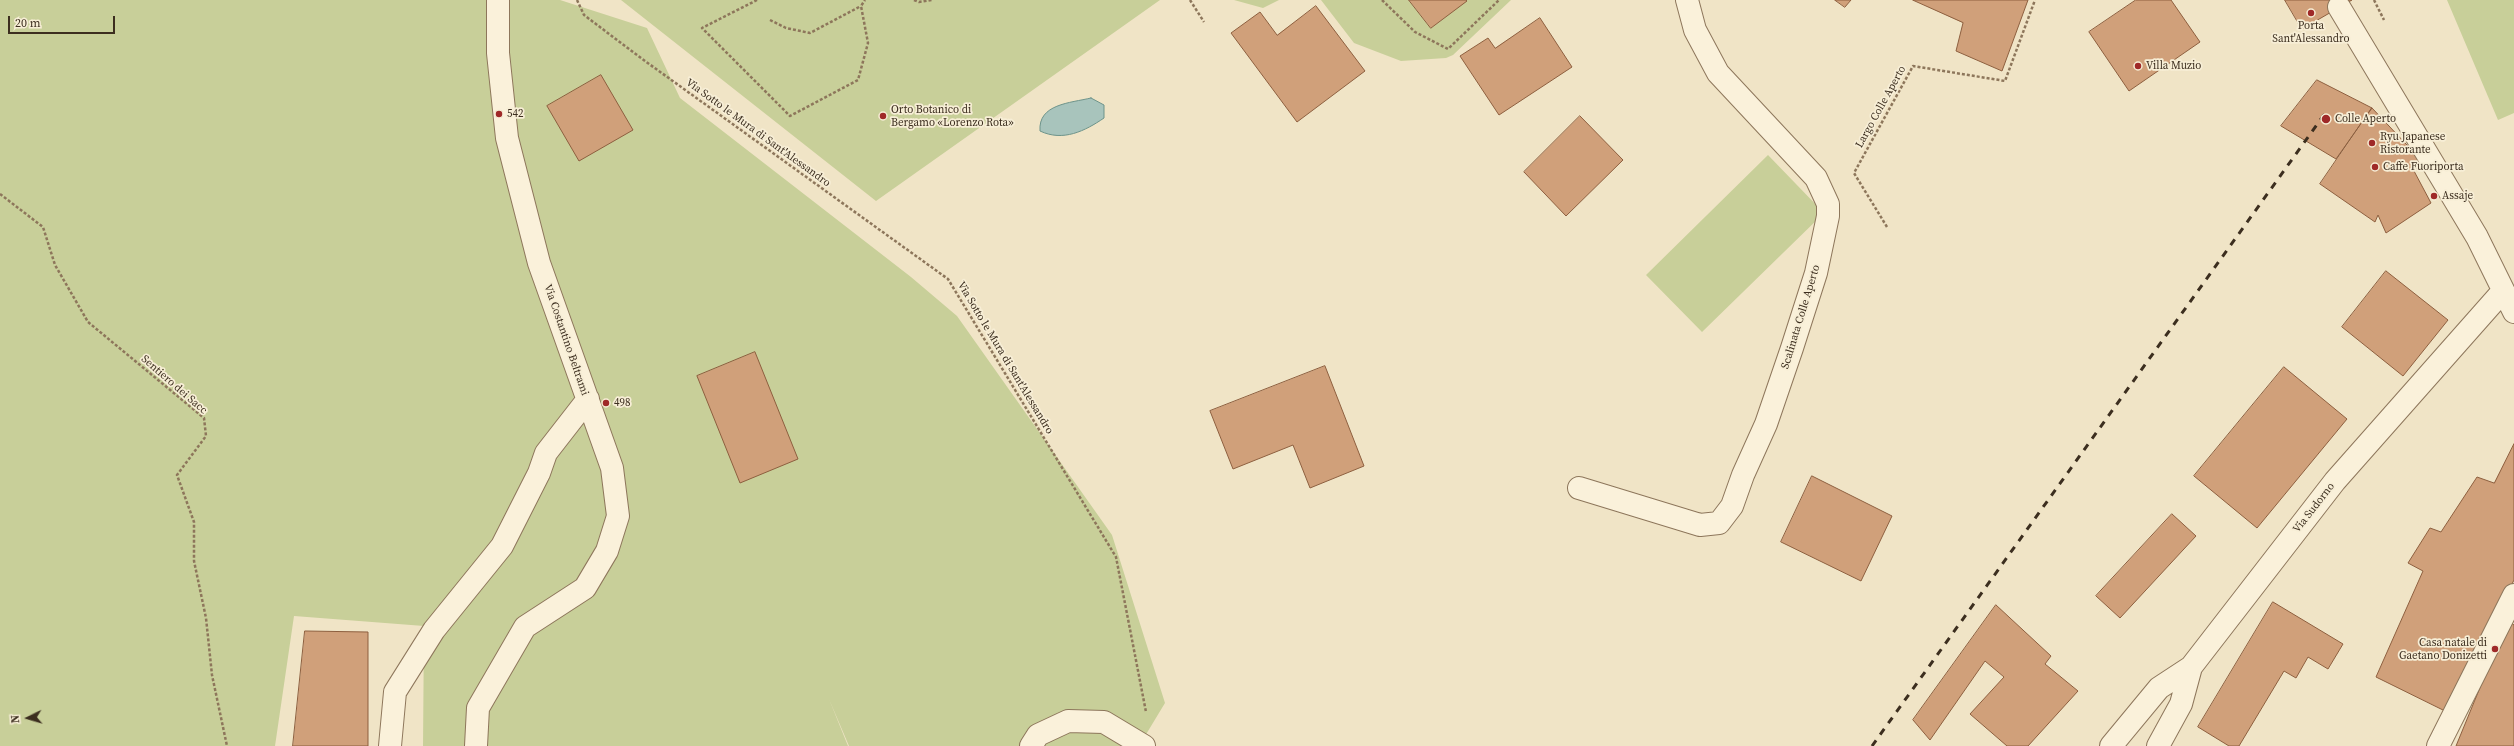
<!DOCTYPE html>
<html>
<head>
<meta charset="utf-8">
<style>
	body { margin:0 }
	#map { position:relative; width:2514px; height:746px; overflow:hidden; background:#f0e4c6; font-family:"Source Serif 4",serif }
	canvas { display:block }
	.north { position:absolute; left:8px; top:698px; width:40px; height:40px; -webkit-text-stroke:3px #f7eed6; paint-order:stroke; rotate:265deg; font-size:11px; font-weight:700; line-height:16px; text-align:center; color:#3c2e1f }
	.north::after { content:''; display:block; margin:auto; width:14px; height:18px; background:#3c2e1f; clip-path:polygon(50% 0,100% 100%,50% 72%,0 100%) }
	.scale { position:absolute; left:8px; top:16px; width:107px; height:18px; box-sizing:border-box; border:2px solid #3c2e1f; border-top:0; padding-left:5px; font-size:12px; line-height:14px; white-space:nowrap; color:#3c2e1f; -webkit-text-stroke:3px #f7eed6; paint-order:stroke }
</style>
</head>
<body>
<div id="map">
<canvas width="2514" height="746"></canvas>
<div class="north">N</div>
<div class="scale">20 m</div>
</div>
<script>
const ctx = document.querySelector('canvas').getContext('2d');
ctx.lineJoin = 'round';
function paint(path, color) { ctx.fillStyle = color; ctx.fill(path, 'evenodd'); }
function trace(path, color, width, dash) { ctx.strokeStyle = color; ctx.lineWidth = width; ctx.lineCap = dash ? 'butt' : 'round'; ctx.setLineDash(dash || []); ctx.stroke(path); }
function drawText(font, color, halo, rows, align = 'center') {
  ctx.font = font + ' "Source Serif 4",serif'; ctx.lineWidth = 3.5; ctx.setLineDash([]); ctx.textBaseline = 'middle'; ctx.strokeStyle = halo; ctx.fillStyle = color; for (const [text, x, y, turn = 0] of rows) {
    ctx.save(); ctx.translate(x, y); ctx.rotate((+turn || 0) * Math.PI / 180); ctx.textAlign = isNaN(turn) ? turn : align; if (halo) ctx.strokeText(text, 0, 0); ctx.fillText(text, 0, 0); ctx.restore();
  }
}
const green = new Path2D(`
	M0 0H560L647 28 680 98 911 277 957 316 1112 535 1165 703 1139 746H849L829 699 848 746H423L424 626 294 616 275 746H0Z
	M621 0H1160L876 201Z
	M1234 0H1279L1263 8Z
	M1321 0H1409L1431 28 1466 0H1511L1453 55 1446 58 1401 61 1354 43Z
	M2447 0H2514V113L2498 120Z
	M1768 155 1824 213 1702 332 1646 275Z`);
const water = new Path2D(`
	M1091 98 1104 105V118C1085 131 1063 142 1040 131 1038 104 1070 103 1091 98Z`);
const building = new Path2D(`
	M1409 0H1466L1467 1 1431 28Z
	M1835 0H1851L1845 7Z
	M1913 0H2028L2002 71 1956 51 1963 23Z
	M2136 0H2171L2200 42 2129 91 2089 32Z
	M2285 0H2352L2302 29Z
	M1316 6 1365 71 1297 122 1231 33 1260 12 1277 35Z
	M1540 18 1572 67 1499 115 1460 56 1488 38 1495 48Z
	M601 75 633 130 579 161 547 106Z
	M2317 80 2372 108 2336 159 2281 126Z
	M2372 108 2423 162 2414 171 2431 203 2386 233 2378 215 2375 222 2320 184Z
	M1580 116 1623 160 1566 216 1524 172Z
	M2386 271 2448 320 2403 376 2342 327Z
	M755 352 798 459 740 483 697 376Z
	M1325 366 1364 466 1310 488 1293 445 1233 469 1210 411Z
	M2284 367 2347 419 2257 528 2194 476Z
	M2514 444V580L2447 712 2376 677 2423 571 2408 563 2430 528 2441 532 2477 477 2494 483Z
	M1812 476 1892 516 1861 581 1781 542Z
	M2172 514 2196 536 2120 618 2096 596Z
	M2273 602 2343 644 2328 669 2308 657 2296 678 2284 671 2239 746H2229L2198 727Z
	M1996 605 2051 656 2045 664 2078 691 2028 746H2007L1970 714 2004 677 1985 661 1930 740 1913 720Z
	M2510 622 2514 625V746H2456L2486 673Z
	M305 631 368 632V746H293Z`);
const path = new Path2D(`
	M577 0 584 15 645 61 948 279 1116 557 1146 712
	M757 0 702 28 790 116 858 80 868 43 861 6 865 0
	M914 0 919 2 932 0
	M1190 0 1204 22
	M1382 0 1415 32 1448 49 1499 0
	M2374 0 2384 20
	M770 20 786 28 810 33 861 6
	M0 194 43 227 55 265 88 322 204 418 206 436 177 475 194 522V561L206 618 212 675 227 746
	M1887 227 1854 173 1913 66 2005 81 2035 0`);
const minor = new Path2D(`
	M2339 7 2477 237 2514 312
	M1579 488 1700 525 1719 523 1732 506 1743 475 1766 424 1792 348 1816 273 1828 216V204L1816 178 1718 73 1695 30 1687 0
	M390 746 395 692 434 630 502 546 539 473 546 453 588 399
	M476 746 478 708 525 627 585 588 607 551 618 516 612 468 539 263 507 138 498 53V0
	M1031 746 1038 735 1068 721 1104 722 1144 746
	M2111 746 2159 688 2191 667
	M2158 746 2181 704 2191 667 2335 481 2503 291
	M2438 746 2514 595`);
const rail = new Path2D(`
	M1872 746 2326 112`);
const markers = [
	[2311,13,4,"#9f2928"],
	[2138,66,4,"#9f2928"],
	[499,114,4,"#9f2928"],
	[883,116,4,"#9f2928"],
	[2326,119,5,"#9f2928"],
	[2372,143,4,"#9f2928"],
	[2375,167,4,"#9f2928"],
	[2434,196,4,"#9f2928"],
	[606,403,4,"#9f2928"],
	[2495,649,4,"#9f2928"]
];
const poiNames = [
	["Porta",2311,26,"center"],
	["Sant'Alessandro",2311,39,"center"],
	["Villa Muzio",2146,66],
	["Orto Botanico di",891,110],
	["Bergamo «Lorenzo Rota»",891,123],
	["542",507,114],
	["Colle Aperto",2335,119],
	["Ryu Japanese",2380,137],
	["Ristorante",2380,150],
	["Caffe Fuoriporta",2383,167],
	["Assaje",2442,196],
	["498",614,403],
	["Casa natale di",2487,643,"right"],
	["Gaetano Donizetti",2487,656,"right"]
];
const streetNames = [
	["Largo Colle Aperto",1881,107,-61],
	["Via Sotto le Mura di Sant'Alessandro",758,133,36],
	["Scalinata Colle Aperto",1801,317,-73],
	["Via Costantino Beltrami",566,340,71],
	["Via Sotto le Mura di Sant'Alessandro",1005,358,59],
	["Sentiero dei Sacc",174,385,41],
	["Via Sudorno",2314,508,-52]
];
paint(green, '#c8cf99');
paint(water, '#a8c4bc');
trace(water, '#6d938a', 1);
paint(building, '#d0a07a');
trace(building, '#8d5f3f', 1);
trace(minor, '#8d765b', 24);
trace(path, '#8d765b', 2.5, [3, 2]);
trace(minor, '#faf1da', 22);
trace(rail, '#3c2e1f', 3, [7, 7]);
for (const [x, y, r, color] of markers) { const dot = new Path2D(); dot.arc(x, y, r, 0, 2 * Math.PI); ctx.fillStyle = color; ctx.fill(dot); trace(dot, '#f7eed6', 1.5); }
drawText('11px', '#3c2e1f', '#f7eed6', poiNames, 'left');
drawText('11px', '#3c2e1f', '#f7eed6', streetNames);
</script>
</body>
</html>
